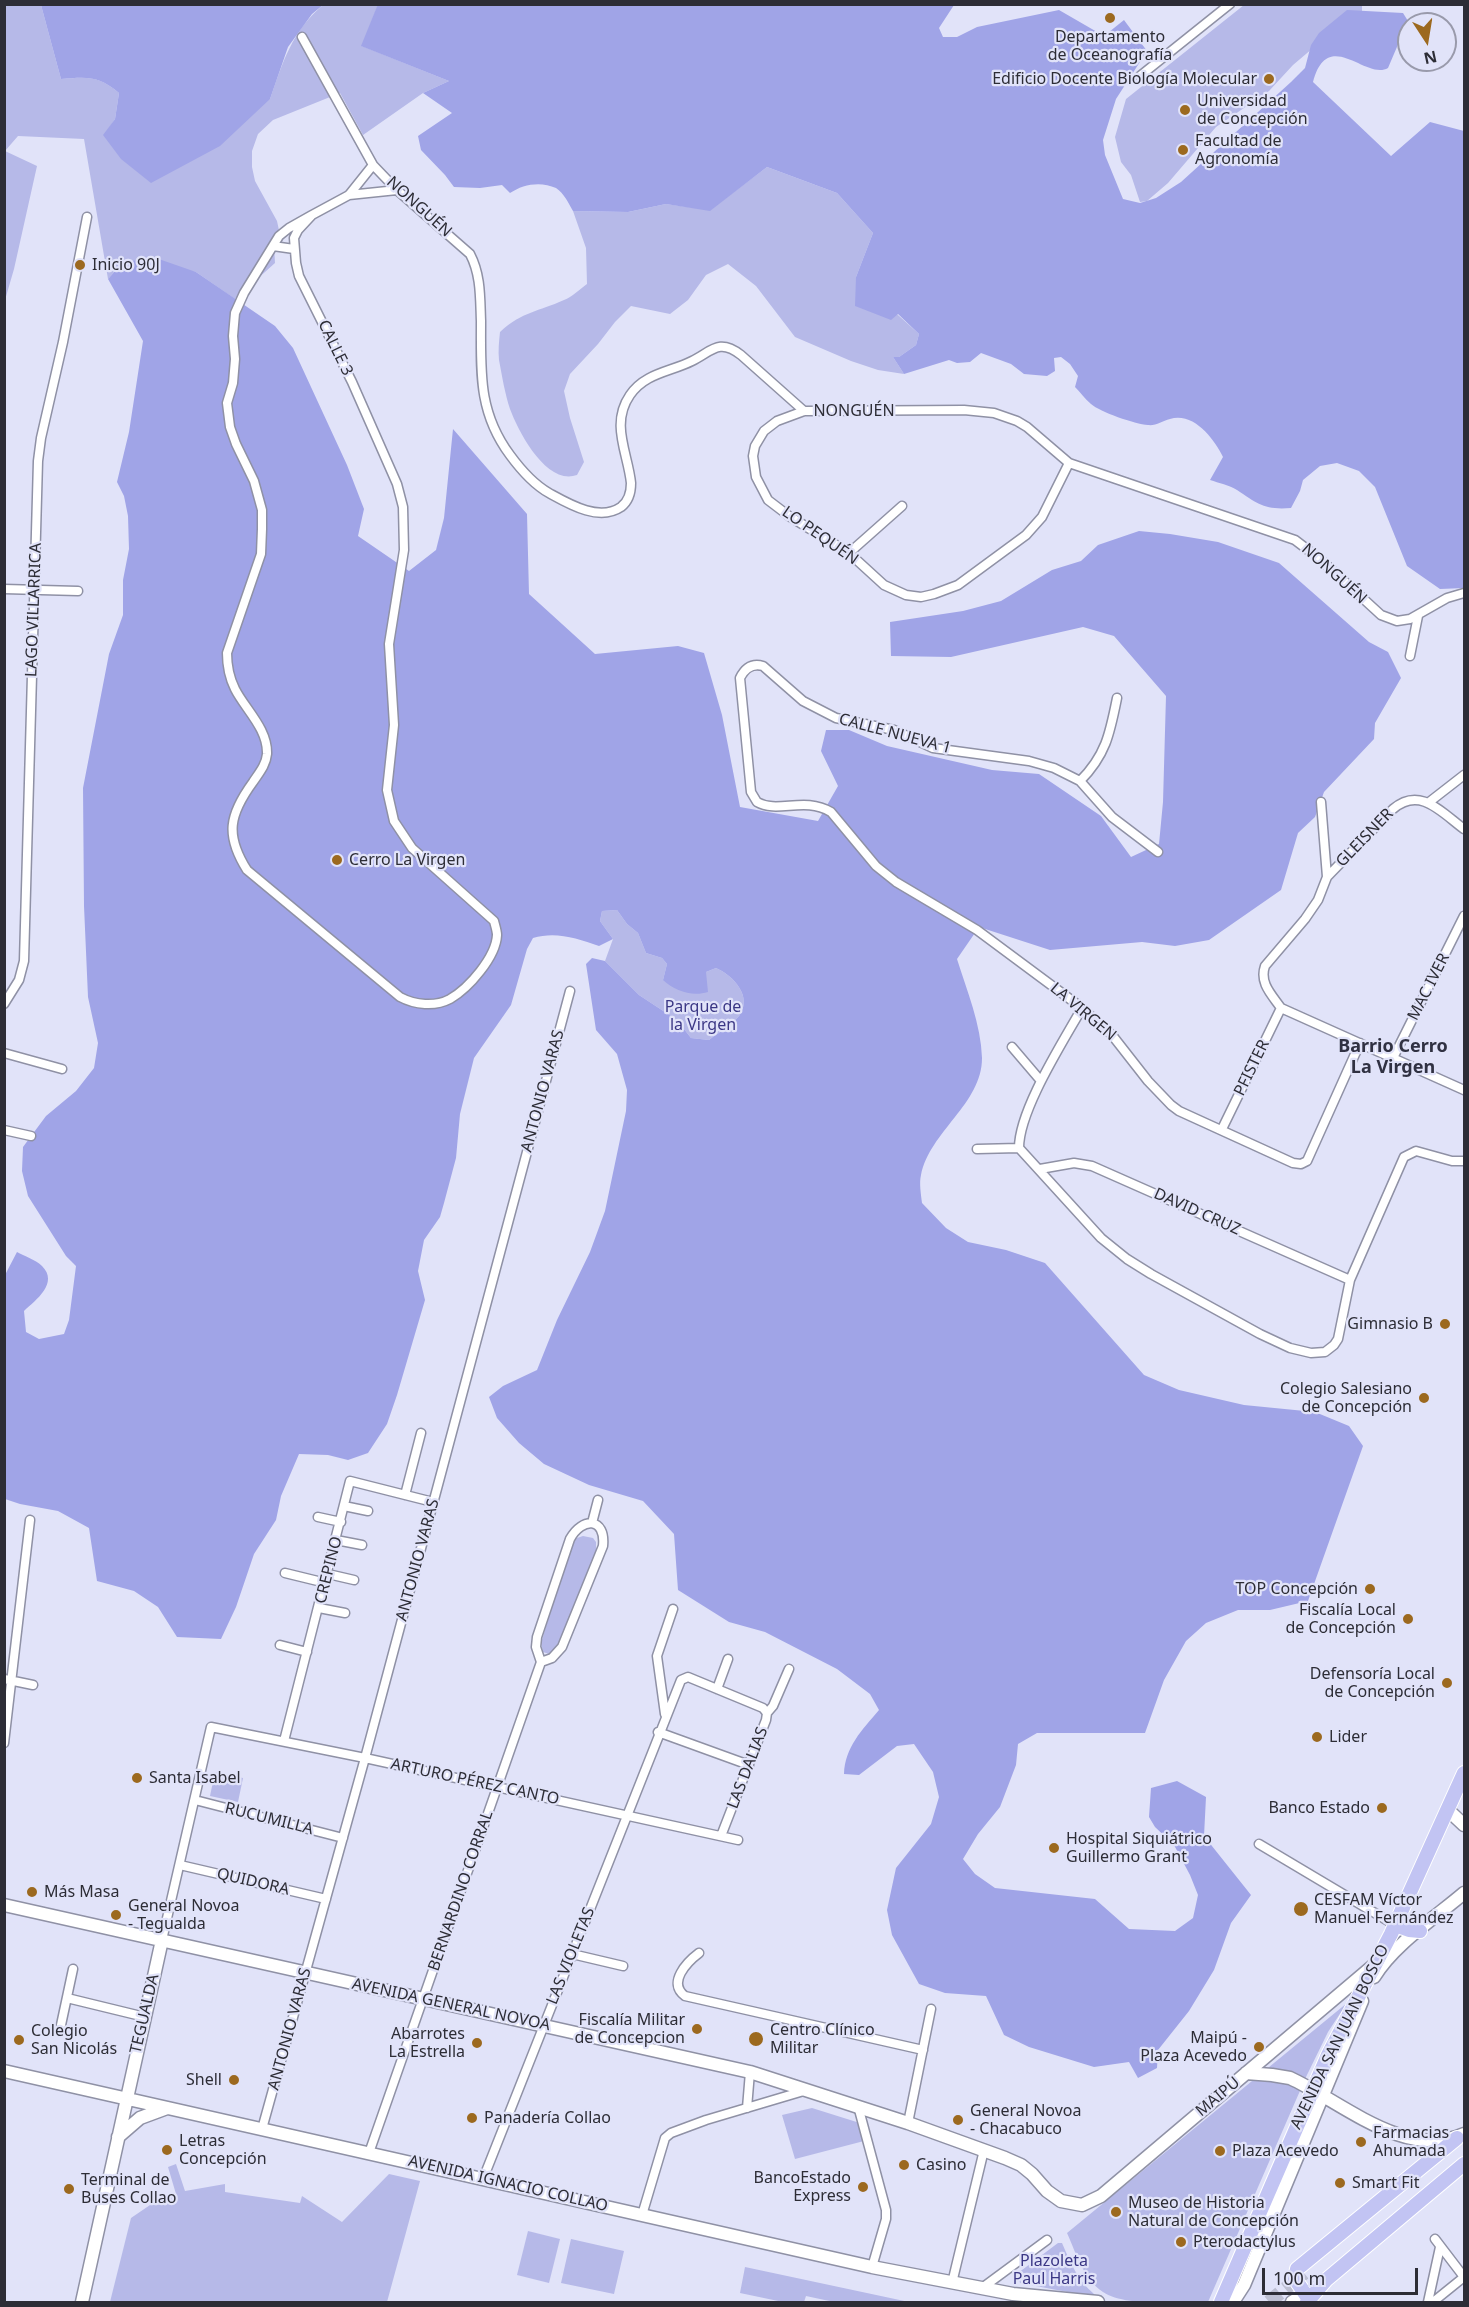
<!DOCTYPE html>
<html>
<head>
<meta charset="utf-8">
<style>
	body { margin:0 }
	#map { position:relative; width:1469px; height:2307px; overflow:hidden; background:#e1e3f9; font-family:"Noto Sans",sans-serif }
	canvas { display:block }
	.frame { position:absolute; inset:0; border:6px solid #2d2d36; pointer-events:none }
	.north { position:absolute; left:1397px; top:12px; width:60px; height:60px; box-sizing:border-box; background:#e1e3f9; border:2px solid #999aab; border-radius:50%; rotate:168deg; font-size:16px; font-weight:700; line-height:24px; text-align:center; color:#2d2d36 }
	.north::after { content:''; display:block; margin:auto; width:21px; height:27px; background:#9c691f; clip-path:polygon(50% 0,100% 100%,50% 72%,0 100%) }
	.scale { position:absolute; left:1262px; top:2268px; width:156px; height:27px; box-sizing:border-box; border:3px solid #2d2d36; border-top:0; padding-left:8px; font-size:18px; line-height:21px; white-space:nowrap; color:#2d2d36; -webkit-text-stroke:4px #e1e3f9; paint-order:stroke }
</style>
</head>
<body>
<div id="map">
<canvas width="1469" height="2307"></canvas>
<div class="frame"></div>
<div class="north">N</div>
<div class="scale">100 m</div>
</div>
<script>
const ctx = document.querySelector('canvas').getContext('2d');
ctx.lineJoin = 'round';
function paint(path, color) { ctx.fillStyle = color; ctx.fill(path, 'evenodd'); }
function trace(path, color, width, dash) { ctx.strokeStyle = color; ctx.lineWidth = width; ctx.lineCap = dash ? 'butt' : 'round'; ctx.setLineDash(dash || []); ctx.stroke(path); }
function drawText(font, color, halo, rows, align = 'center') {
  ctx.font = font + ' "Noto Sans",sans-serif'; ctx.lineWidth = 4.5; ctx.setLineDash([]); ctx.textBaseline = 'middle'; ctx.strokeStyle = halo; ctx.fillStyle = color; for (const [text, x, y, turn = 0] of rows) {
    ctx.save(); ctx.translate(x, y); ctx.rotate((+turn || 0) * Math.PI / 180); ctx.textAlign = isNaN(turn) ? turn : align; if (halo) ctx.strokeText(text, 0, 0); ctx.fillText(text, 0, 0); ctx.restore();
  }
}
const green = new Path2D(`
	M5 5H41L61 79C87 77 98 75 119 93L115 119 108 130 270 99C283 62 292 31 323 5H378L362 46 449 81 423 93 363 135 340 93 273 120 258 134 252 151V167L255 181 277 221 280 235 274 246 275 263 235 299 196 272 122 263 108 279 84 139 18 136 5 151 37 166 14 269 5 300Z
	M1244 5H1362V12L1339 26 1293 65 1269 91 1216 127 1168 183 1147 201 1140 202 1131 175 1121 162 1115 137 1126 99Z
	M767 167 837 193 873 233 856 277 919 334 916 345 899 357H893L904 374 878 370 851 361 795 337 756 286 728 264 706 275 688 300 670 314 631 306 615 322 598 344 570 374 564 391 570 418 584 462 577 475C547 486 519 433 510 409 505 394 502 376 499 360 498 351 499 341 500 332 523 311 538 312 564 300 572 297 580 289 587 284L586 248 573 211 628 212 666 204 710 210Z
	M617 910 627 924 638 933 646 953 662 958 667 964 663 980 706 972 716 968C734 976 753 997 739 1016 732 1025 718 1033 709 1040L691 1038 677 1020 639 995 605 961 613 939 600 921 602 911Z
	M583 1536 593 1538 596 1542V1554L558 1644 554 1652 549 1654 543 1652 541 1643 570 1548 577 1538Z
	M215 1772 243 1778 238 1802 210 1796Z
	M1347 2003 1328 2032 1306 2077 1208 2302C1182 2302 1124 2307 1103 2292 1084 2280 1076 2253 1067 2233Z
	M812 2108 863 2124 864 2141 795 2159 782 2115Z
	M176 2164 185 2191 225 2184V2192L300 2203 302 2196 342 2222 389 2174 420 2181 387 2302H110L131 2218 153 2203 176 2194 168 2167Z
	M528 2231 560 2239 549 2283 517 2275Z
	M571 2239 624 2251 614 2294 561 2283Z
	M1058 2243H1062C1070 2262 1078 2281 1094 2294V2297L1020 2283 1018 2273Z
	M745 2267 909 2302H834L806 2296 804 2302H783L740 2293Z`);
const forest = new Path2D(`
	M378 4 954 5 939 28 943 37H957L977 27 1059 10 1104 36 1124 20 1147 51 1116 99 1103 140 1105 155 1123 199 1140 203 1156 198 1181 182 1291 82 1305 68 1311 45 1319 33 1347 10 1403 13 1408 21 1388 68C1366 81 1328 26 1313 82L1391 156 1430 122 1464 131V588L1440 589 1407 566 1375 487 1359 471 1337 463 1320 466 1303 480 1300 491 1291 508C1264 510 1258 504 1237 490 1229 485 1219 483 1210 480L1223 457C1214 439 1194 412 1170 419 1162 421 1156 426 1148 425 1135 424 1100 412 1091 404 1085 399 1080 392 1075 387L1078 376 1070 364 1061 357 1054 358 1055 371 1047 376 1024 374 1011 364 981 353 970 362 957 363 949 360 904 374 893 357H899L916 345 919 334 898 314 891 320 855 306 856 277 873 233 837 193 767 167 710 211 666 204 628 212 573 211C569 204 564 193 556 188 541 181 523 184 510 193L502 185 480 188 454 187 445 175 421 150 418 136 452 113 423 93 449 81 361 46Z
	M41 5V4L323 5 312 14 288 47 270 99 220 146 151 183 121 159 103 135 115 119 119 93C98 75 86 77 61 79Z
	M153 257 196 272 275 326 293 348 347 465 364 509 358 536 409 571 436 550 444 518 453 429 527 514 529 594 595 654 678 646 704 653 722 715 740 807 818 821 838 786 821 751 826 730H849L887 746 992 770 1039 774 1101 816 1131 857 1159 844 1163 802 1166 696 1114 636 1083 627 951 657 891 656 890 622 963 611 1001 601 1052 570 1081 561 1098 545 1139 531 1170 534 1218 542 1279 563 1369 642 1388 652 1401 678 1375 723 1374 739 1324 792 1315 817 1298 833 1281 890 1209 940 1175 946 1142 942 1050 950 979 927 957 959C967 991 981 1024 982 1058 982 1104 930 1131 921 1175 919 1183 921 1194 922 1203L946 1228 968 1242 1006 1250 1045 1263 1144 1375 1179 1390 1244 1405 1315 1412 1349 1426 1363 1446 1308 1601 1270 1610H1238L1206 1623 1186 1641 1164 1680 1145 1733H1037L1018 1744 1016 1765 1000 1807 978 1834 963 1859 975 1874 995 1888 1095 1899 1129 1929 1175 1931 1193 1918 1198 1895 1190 1875 1174 1845 1155 1827 1149 1817 1151 1788 1177 1781 1206 1797 1204 1836 1251 1895 1231 1923 1214 1970 1189 2011 1158 2050 1157 2068 1138 2078 1129 2062 1094 2067 1029 2047 1004 2035 986 1996 945 1993 919 1984 892 1935 887 1910 896 1868 931 1824 939 1797 933 1772 914 1744 897 1746 859 1775 844 1774C845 1747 862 1730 879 1710L870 1694 837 1669 765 1632 729 1622 678 1590 674 1534 643 1501 589 1485 544 1464 519 1443 497 1418 489 1397 503 1386 537 1370 557 1320 590 1252 605 1211 626 1111 627 1090 617 1054 596 1030 586 964 592 958 605 961 639 995 677 1020 691 1038 709 1040C718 1033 732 1025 739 1016 753 997 734 976 716 968L706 972 708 992C692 997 675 991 663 980L667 964 662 958 646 953 638 933 627 924 617 910 602 911 600 921 613 939 599 946C577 938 555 931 533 938L527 949 511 1005 474 1058 460 1114 456 1158 444 1203 440 1217 424 1240 418 1271 425 1300 397 1395 387 1424 368 1453 348 1460 328 1455 299 1454 281 1496 276 1520 254 1554 236 1607 221 1639 177 1637 158 1607 134 1591 97 1581 89 1528 58 1511 20 1504 5 1499V1275L17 1252C24 1256 36 1260 42 1266 59 1283 36 1300 24 1311L26 1332 39 1339 64 1334 69 1320 76 1266 66 1256 28 1196 22 1171 23 1147 46 1116 76 1091 94 1068 98 1043 88 997 84 906 83 788 109 654 123 615V580L129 549 128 516 124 496 117 482 129 432 143 341 108 279 122 263Z`);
const primaryTunnel = new Path2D(`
	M1269 2302 1304 2273`);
const street = new Path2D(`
	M302 37 373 165 397 190 470 254C481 275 480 297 481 321 481 372 478 412 510 455 521 470 533 484 549 493 569 504 599 522 621 507 629 501 631 493 631 483 628 453 610 424 630 395 645 373 670 372 692 361 712 351 719 338 741 355L804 411
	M1140 76 1230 4
	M349 195 397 190
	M312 215 289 228 279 236 244 293 235 313 233 336 235 359 233 383 227 403 230 427 236 444 254 481 262 510V529L261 554 227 653C227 666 229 677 235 689 245 709 268 729 267 754 266 765 259 773 253 782 229 815 225 835 247 870L400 997C415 1005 435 1007 450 999 469 988 496 957 497 935 497 931 495 925 494 921L412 848 394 821 387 790 394 725 389 644 404 550 403 507 397 484 352 382 299 276 296 263 294 238 298 230 312 215 349 195 373 165
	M273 246 294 249
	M1069 463 1042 517 1026 535 958 585 934 594 921 597 906 595 884 585 849 553 789 516 768 500 756 477 753 456 755 446 764 431 777 421 804 411 964 410 994 413 1017 421 1027 427 1069 463 1295 540 1320 559 1381 615 1397 621 1410 619 1447 598 1464 593
	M849 553 902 506
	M4 589 78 591
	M1410 656 1418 616
	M1080 781C1106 755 1110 733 1117 698
	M1321 802 1327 877
	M1428 803 1464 775
	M1158 852 1112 817 1080 781 1054 768 1029 761 933 748 894 730 836 718 803 701 763 666C752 663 745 668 740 678L751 792 757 802C778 814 804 796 831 812L876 866 896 882 977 930 1082 1008 1112 1035 1148 1081 1171 1105 1179 1111 1293 1163 1301 1164 1307 1161 1360 1043
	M4 1004 19 980 24 961 38 461 41 438 63 342 87 217
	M1082 1008C1063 1042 1019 1110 1019 1148L1101 1238 1127 1259 1151 1274 1260 1334 1290 1348 1311 1353 1325 1352 1334 1345 1338 1339 1350 1280 1404 1157 1416 1151 1452 1161H1464
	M1281 1008C1272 995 1259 983 1265 966L1305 919 1318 900 1327 877 1393 809C1420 786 1441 812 1464 829
	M1281 1008 1464 1090
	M1012 1047 1041 1081
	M4 1053 62 1069
	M1393 1058 1464 916
	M1222 1129 1281 1008
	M4 1130 31 1136
	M977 1149 1019 1148
	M1040 1169 1074 1163 1092 1166 1350 1280
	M405 1495 421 1433
	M344 1506 368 1511
	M318 1517 341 1522
	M592 1523 598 1500
	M336 1540 362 1545
	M285 1573 326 1583
	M328 1574 354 1580
	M319 1608 345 1613
	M280 1645 307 1652
	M4 1679 33 1685
	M717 1689 728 1659
	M665 1714 657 1656 673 1609
	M658 1732 749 1765
	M284 1741 350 1481 433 1502
	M4 1743 30 1520
	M195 1800 343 1838
	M721 1836 766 1720 767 1713 773 1706 789 1669
	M1259 1844 1395 1925
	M180 1865 326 1899
	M162 1940 211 1727 365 1758 738 1840
	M699 1953C687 1962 667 1983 685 1996L923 2050
	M572 1954 623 1966
	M67 1998 145 2017
	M61 2025 73 1969
	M858 2106 886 2210V2219L872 2267
	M747 2108 750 2072
	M908 2123 931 2009
	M262 2129 365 1758 570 991
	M369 2153 541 1662 536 1647 537 1637 570 1539C582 1517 606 1517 603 1546L562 1647 552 1658 541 1662
	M483 2179 681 1680 688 1677 763 1708 767 1713
	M642 2215 665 2138 671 2133 706 2120 807 2090
	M1435 2239 1464 2277
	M952 2283 984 2150
	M982 2288 1047 2240
	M1428 2302 1440 2247
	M1433 2302 1464 2277`);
const secondary = new Path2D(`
	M1448 1810 1464 1825
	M4 1905 750 2072 908 2123 1005 2158 1021 2165 1032 2174 1047 2191 1061 2201 1082 2205 1101 2196 1374 1965
	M1374 1977C1393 1945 1436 1917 1464 1893
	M4 2071 872 2267 1013 2294 1098 2302
	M1246 2073 1272 2075 1290 2078C1342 2102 1405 2160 1464 2134
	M118 2137 140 2118 167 2108
	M82 2302 162 1940
	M1233 2302 1244 2285 1362 2001
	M1292 2302 1314 2289`);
const primary = new Path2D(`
	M1395 1925 1409 1930 1420 1931
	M1306 2295 1295 2279 1297 2269 1457 2138
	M1221 2302 1328 2055 1391 1934 1464 1773
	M1307 2302 1326 2280 1464 2164`);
const markers = [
	[1110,18,6,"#9c691f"],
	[1269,79,6,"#9c691f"],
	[1185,110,6,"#9c691f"],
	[1183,150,6,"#9c691f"],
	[80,265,6,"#9c691f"],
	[337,860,6,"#9c691f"],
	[1445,1324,6,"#9c691f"],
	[1424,1398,6,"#9c691f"],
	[1370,1589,6,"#9c691f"],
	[1408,1619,6,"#9c691f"],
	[1447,1683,6,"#9c691f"],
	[1317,1737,6,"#9c691f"],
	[137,1778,6,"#9c691f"],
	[1382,1808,6,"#9c691f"],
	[1054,1848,6,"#9c691f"],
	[32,1892,6,"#9c691f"],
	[1301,1909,8,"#9c691f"],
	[116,1915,6,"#9c691f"],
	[697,2029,6,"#9c691f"],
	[756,2039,8,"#9c691f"],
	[19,2040,6,"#9c691f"],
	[477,2043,6,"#9c691f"],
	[1259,2047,6,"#9c691f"],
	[234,2080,6,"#9c691f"],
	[472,2118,6,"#9c691f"],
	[958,2120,6,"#9c691f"],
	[1361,2142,6,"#9c691f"],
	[167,2150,6,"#9c691f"],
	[1220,2151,6,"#9c691f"],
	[904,2165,6,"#9c691f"],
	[1340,2183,6,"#9c691f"],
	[863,2187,6,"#9c691f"],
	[69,2189,6,"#9c691f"],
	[1116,2212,6,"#9c691f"],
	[1181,2242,6,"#9c691f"]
];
const poiNames = [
	["Departamento",1110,37,"center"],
	["de Oceanografía",1110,55,"center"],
	["Edificio Docente Biología Molecular",1257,79,"right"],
	["Universidad",1197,101],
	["de Concepción",1197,119],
	["Facultad de",1195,141],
	["Agronomía",1195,159],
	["Inicio 90J",92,265],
	["Cerro La Virgen",349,860],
	["Gimnasio B",1433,1324,"right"],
	["Colegio Salesiano",1412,1389,"right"],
	["de Concepción",1412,1407,"right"],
	["TOP Concepción",1358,1589,"right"],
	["Fiscalía Local",1396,1610,"right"],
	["de Concepción",1396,1628,"right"],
	["Defensoría Local",1435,1674,"right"],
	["de Concepción",1435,1692,"right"],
	["Lider",1329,1737],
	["Santa Isabel",149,1778],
	["Banco Estado",1370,1808,"right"],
	["Hospital Siquiátrico",1066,1839],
	["Guillermo Grant",1066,1857],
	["Más Masa",44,1892],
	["CESFAM Víctor",1314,1900],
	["Manuel Fernández",1314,1918],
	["General Novoa",128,1906],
	["- Tegualda",128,1924],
	["Fiscalía Militar",685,2020,"right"],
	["de Concepcion",685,2038,"right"],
	["Centro Clínico",770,2030],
	["Militar",770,2048],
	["Colegio",31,2031],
	["San Nicolás",31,2049],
	["Abarrotes",465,2034,"right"],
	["La Estrella",465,2052,"right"],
	["Maipú -",1247,2038,"right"],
	["Plaza Acevedo",1247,2056,"right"],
	["Shell",222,2080,"right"],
	["General Novoa",970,2111],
	["- Chacabuco",970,2129],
	["Panadería Collao",484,2118],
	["Farmacias",1373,2133],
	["Ahumada",1373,2151],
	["Letras",179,2141],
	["Concepción",179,2159],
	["Plaza Acevedo",1232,2151],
	["Casino",916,2165],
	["BancoEstado",851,2178,"right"],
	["Express",851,2196,"right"],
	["Terminal de",81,2180],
	["Buses Collao",81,2198],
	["Smart Fit",1352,2183],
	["Museo de Historia",1128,2203],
	["Natural de Concepción",1128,2221],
	["Pterodactylus",1193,2242]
];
const streetNames = [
	["NONGUÉN",419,207,42],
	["CALLE 3",335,348,64],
	["NONGUÉN",854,411],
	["LO PEQUÉN",820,536,35],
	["NONGUÉN",1334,574,42],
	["LAGO VILLARRICA",34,610,-88],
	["CALLE NUEVA 1",895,734,15],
	["GLEISNER",1365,838,-46],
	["MAC IVER",1429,987,-63],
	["LA VIRGEN",1083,1012,40],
	["PFISTER",1252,1068,-64],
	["ANTONIO VARAS",543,1091,-75],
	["DAVID CRUZ",1197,1212,24],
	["ANTONIO VARAS",418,1560,-75],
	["CREPINO",329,1570,-76],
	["LAS DALIAS",748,1768,-69],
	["ARTURO PÉREZ CANTO",475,1782,12],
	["RUCUMILLA",269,1819,14],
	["QUIDORA",253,1882,13],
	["BERNARDINO CORRAL",461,1891,-71],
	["LAS VIOLETAS",571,1956,-68],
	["AVENIDA GENERAL NOVOA",451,2005,12],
	["TEGUALDA",145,2014,-77],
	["ANTONIO VARAS",290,2029,-75],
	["AVENIDA SAN JUAN BOSCO",1340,2037,-64],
	["MAIPÚ",1218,2097,-40],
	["AVENIDA IGNACIO COLLAO",508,2184,13]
];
const parkNames = [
	["Parque de",703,1007],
	["la Virgen",703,1025],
	["Plazoleta",1054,2261],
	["Paul Harris",1054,2279]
];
const neighbourhoodNames = [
	["Barrio Cerro",1393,1047],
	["La Virgen",1393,1068]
];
paint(green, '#b6b9e8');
paint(forest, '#a0a4e7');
trace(primaryTunnel, '#bdbfd2', 14, [14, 7]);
trace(street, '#8f91a5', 11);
trace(secondary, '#8f91a5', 15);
trace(primary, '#fff', 16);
trace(street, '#fff', 8);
trace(secondary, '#fff', 12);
trace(primary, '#c2c4f3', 14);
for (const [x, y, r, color] of markers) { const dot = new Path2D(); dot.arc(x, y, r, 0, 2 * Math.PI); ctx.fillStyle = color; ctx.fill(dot); trace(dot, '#e1e3f9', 2); }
drawText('16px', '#2d2d36', '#e1e3f9', poiNames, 'left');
drawText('16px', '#2d2d36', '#e1e3f9', streetNames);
drawText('16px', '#3b3785', '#e1e3f9', parkNames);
drawText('bold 18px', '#303142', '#e1e3f9', neighbourhoodNames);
</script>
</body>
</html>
